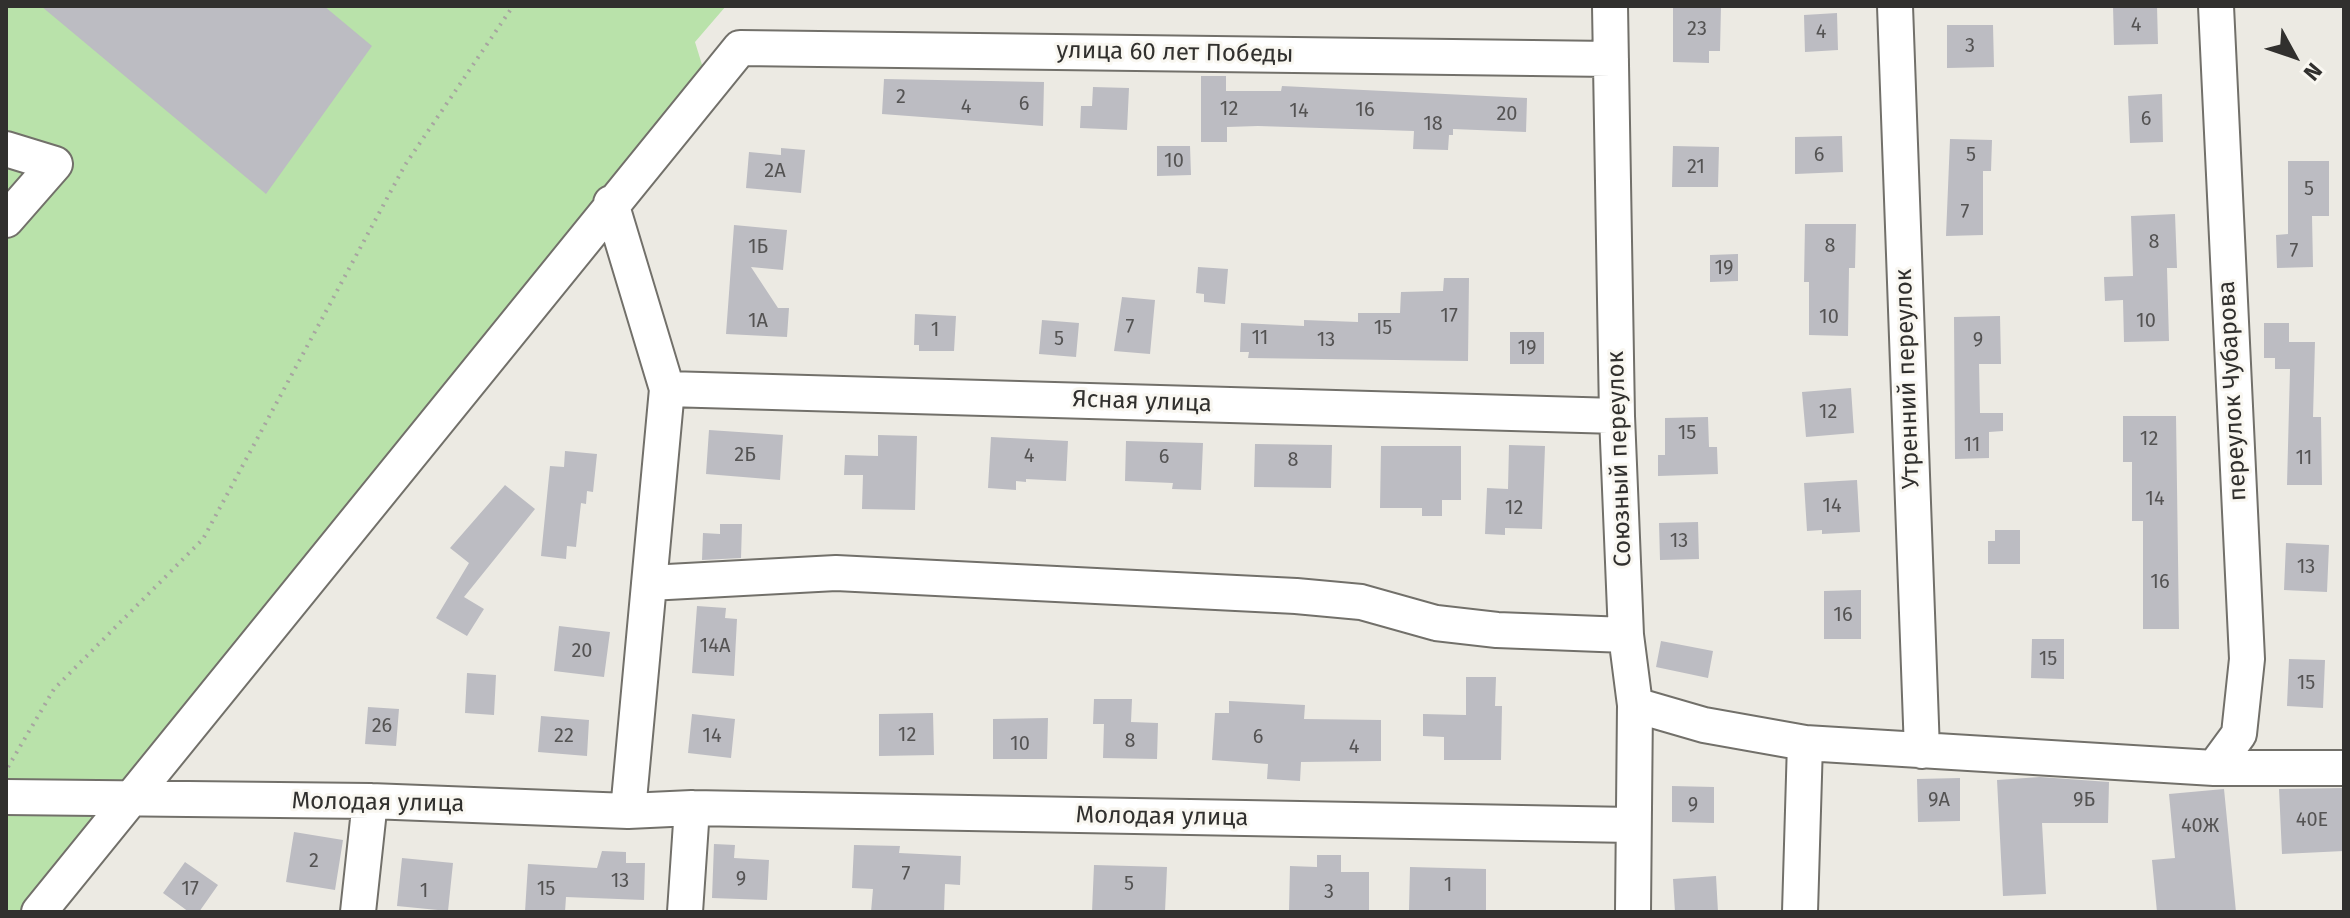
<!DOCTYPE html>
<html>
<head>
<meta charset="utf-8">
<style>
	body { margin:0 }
	#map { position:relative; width:2350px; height:918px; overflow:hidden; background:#eceae3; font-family:"Fira Sans",sans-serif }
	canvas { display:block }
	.frame { position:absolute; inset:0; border:8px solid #31302e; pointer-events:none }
	.north { position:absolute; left:2254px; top:16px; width:80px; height:80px; -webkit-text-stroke:6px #f9f7f1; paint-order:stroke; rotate:130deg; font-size:22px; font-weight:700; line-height:32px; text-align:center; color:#31302e }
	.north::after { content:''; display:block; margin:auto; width:28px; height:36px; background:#31302e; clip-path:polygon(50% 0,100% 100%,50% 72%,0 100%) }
</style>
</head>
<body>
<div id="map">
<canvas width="2350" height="918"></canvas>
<div class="frame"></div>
<div class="north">N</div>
</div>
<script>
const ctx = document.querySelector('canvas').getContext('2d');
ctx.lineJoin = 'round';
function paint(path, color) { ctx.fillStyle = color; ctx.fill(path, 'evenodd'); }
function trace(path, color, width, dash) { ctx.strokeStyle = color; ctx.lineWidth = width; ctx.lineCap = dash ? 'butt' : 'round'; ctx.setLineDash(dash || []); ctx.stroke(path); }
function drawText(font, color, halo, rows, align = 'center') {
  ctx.font = font + ' "Fira Sans",sans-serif'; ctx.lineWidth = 6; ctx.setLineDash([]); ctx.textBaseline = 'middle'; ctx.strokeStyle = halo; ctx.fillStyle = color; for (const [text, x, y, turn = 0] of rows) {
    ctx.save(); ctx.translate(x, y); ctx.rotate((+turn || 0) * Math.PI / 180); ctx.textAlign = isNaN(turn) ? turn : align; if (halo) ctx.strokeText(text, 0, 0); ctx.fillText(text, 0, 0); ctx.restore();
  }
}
const green = new Path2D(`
	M6 6H726L695 42 703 68 20 912H6Z`);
const building = new Path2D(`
	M41 6H324L372 46 266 194Z
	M1673 6H1721L1720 51H1709V63L1673 62Z
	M2113 6H2157L2158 44 2114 45Z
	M1837 13 1838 50 1805 52 1804 15Z
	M1947 25H1993L1994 67 1947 68Z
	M1201 76H1226V91H1281L1282 86 1527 98 1526 132 1453 129V135H1449L1448 150 1413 149 1414 131 1258 126 1227 127V142H1201Z
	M884 79 1044 82 1043 126 882 114Z
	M1093 87 1129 88 1127 130 1080 128 1081 106H1092Z
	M2162 94 2163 142 2130 143 2128 96Z
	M1842 136 1843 172 1795 174V137Z
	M1950 139 1992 140 1991 171H1983V235L1946 236Z
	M1157 146H1190L1191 175 1157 176Z
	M1673 146 1719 147 1718 187H1672Z
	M781 148 805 150 801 193 746 188 749 152 781 155Z
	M2288 161H2329V216H2312L2313 267 2277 268 2276 235 2288 234Z
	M2175 214 2177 268H2167L2169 341 2124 342 2123 300 2105 301 2104 277 2133 276 2131 216Z
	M1805 224H1856L1855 268H1849L1848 336 1809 335V282H1804Z
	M734 225 787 230 783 270 751 267 778 308H789L787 337 726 334Z
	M1738 254V281L1710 282V255Z
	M1198 267 1228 269 1225 304 1204 302V294L1196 293Z
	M1444 278H1469L1468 361 1248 358 1249 352H1240L1241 323 1304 326V320L1358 322V313H1400L1401 292 1443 291Z
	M1122 297 1155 300 1150 354 1114 351Z
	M915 314 956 316 954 351H919V345H914Z
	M2000 316 2001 364H1979L1980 413H2003V431L1989 432V458L1955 459 1954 317Z
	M1042 320 1079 323 1076 357 1039 354Z
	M2264 323H2289V342H2315L2313 417H2321L2322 485H2287L2290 369H2275V358H2264Z
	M1510 332H1544V364H1510Z
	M1851 388 1854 433 1806 437 1802 392Z
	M2123 416H2176L2179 629H2143V521H2132V462H2123Z
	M1708 417 1709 447H1717L1718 474 1658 476V455H1665V418Z
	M709 430 783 435 780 480 706 474Z
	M878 435 917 436 915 510 862 509 863 475H844L845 455 878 456Z
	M991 437 1068 441 1066 481 1026 479V482L1016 481V490L988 488Z
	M1126 441 1203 443 1201 490 1172 489 1173 483 1125 481Z
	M1255 444 1332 445 1331 488 1254 487Z
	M1509 445 1545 446 1542 529 1505 528V535L1485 534 1487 488 1508 489Z
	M1381 446H1461V500H1442V516H1422V508H1380Z
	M565 451 597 454 593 492 587 491 586 504 581 503 576 547 567 546 566 559 541 556 550 466 564 467Z
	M1857 480 1860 532 1822 534V530L1807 531 1804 483Z
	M505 485 535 509 464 597 484 609 467 636 436 618 469 563 450 548Z
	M1698 522 1699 559 1660 560 1659 523Z
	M720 524H742L741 558 702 560 703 533 720 534Z
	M1995 530H2020V564H1988V541H1995Z
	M2286 543 2329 545 2327 592 2284 590Z
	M1861 590V639H1824V591Z
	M697 606 726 608 725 618 737 619 734 676 692 673Z
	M559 626 610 632 604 677 554 671Z
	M2032 639H2064V679L2031 678Z
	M1661 641 1713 651 1708 678 1656 667Z
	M2289 659 2325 660 2323 708 2287 706Z
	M467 673 496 675 494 715 465 713Z
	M1466 677H1496L1495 706H1502L1501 760H1444V737L1423 736V714L1466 715Z
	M1094 699H1132L1131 722 1158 723 1157 759 1103 758 1104 724H1093Z
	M1229 701 1305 705 1304 719 1381 720V761L1301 762 1300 781 1267 779 1268 764 1212 760 1215 713H1229Z
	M368 707 399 709 396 746 365 744Z
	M933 713 934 755 879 756V714Z
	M692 714 735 719 731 758 688 753Z
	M541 716 589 720 587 756 538 752Z
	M1048 718 1047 759H993V719Z
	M2040 777 2109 782 2108 823H2042L2046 894 2003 896 1997 780Z
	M1960 778V821L1918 822 1917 779Z
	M1672 786 1714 787V823L1672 822Z
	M2344 788V851L2282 854 2279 789Z
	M2224 789 2236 912H2157L2152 860 2175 858 2169 794Z
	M294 832 343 840 335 890 286 882Z
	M714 844 735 845 734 858 769 860 767 900 712 898Z
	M854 845 900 846 899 853 961 856 960 885 945 884 944 912H871L873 889 852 888Z
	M602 851 626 852V863H645L644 900 566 897 565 912H525L528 864 597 868Z
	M1317 855H1341V872H1369V912H1289L1290 866 1317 867Z
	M402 858 453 863 448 911 397 906Z
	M185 862 218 885 199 912H189L163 893Z
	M1094 865 1167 867 1165 912H1092Z
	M1410 867 1486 869V911L1409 910Z
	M1716 876 1718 912H1675L1673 879Z`);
const path = new Path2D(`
	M8 767 54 689 203 539 405 165 513 6`);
const minor = new Path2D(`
	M1610 6 1617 416 1626 635 1635 705 1633 912
	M1895 6 1922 751
	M6 149 55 164 6 220
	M611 203 667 389 628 811
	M667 389 1617 416
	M649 583 836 573 1296 596 1361 602 1436 623 1497 630 1626 635
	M1635 705 1704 725 1805 743 2214 768H2344
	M2214 768 2239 734 2247 659 2216 6
	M6 797 370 801 628 811 692 808 1632 825
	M39 912 740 48 1611 59
	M358 912 370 801
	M685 912 692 808
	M1800 912 1805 743`);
const numberNames = [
	["4",2136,25],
	["23",1697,29],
	["4",1821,32],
	["3",1970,46],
	["2",901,97],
	["6",1024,104],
	["4",966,107],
	["12",1229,109],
	["16",1365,110],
	["14",1299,111],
	["20",1507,114],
	["6",2146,119],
	["18",1433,124],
	["6",1819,155],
	["5",1971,155],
	["10",1174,161],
	["21",1696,167],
	["2А",775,171],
	["5",2309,189],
	["7",1965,212],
	["8",2154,242],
	["8",1830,246],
	["1Б",758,247],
	["7",2294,251],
	["19",1724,268],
	["17",1449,316],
	["10",1829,317],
	["1А",758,321],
	["10",2146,321],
	["7",1130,327],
	["15",1383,328],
	["1",935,330],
	["11",1260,338],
	["5",1059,339],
	["13",1326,340],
	["9",1978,340],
	["19",1527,348],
	["12",1828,412],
	["15",1687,433],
	["12",2149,439],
	["11",1972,445],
	["2Б",745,455],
	["4",1029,456],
	["6",1164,457],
	["11",2304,458],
	["8",1293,460],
	["14",2155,499],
	["14",1832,506],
	["12",1514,508],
	["13",1679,541],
	["13",2306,567],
	["16",2160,582],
	["16",1843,615],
	["14А",715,646],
	["20",582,651],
	["15",2048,659],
	["15",2306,683],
	["26",382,726],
	["12",907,735],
	["22",564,736],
	["14",712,736],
	["6",1258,737],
	["8",1130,741],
	["10",1020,744],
	["4",1354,747],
	["9А",1939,800],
	["9Б",2084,800],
	["9",1693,805],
	["40Е",2312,820],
	["40Ж",2200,826],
	["2",314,861],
	["7",906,874],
	["9",741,879],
	["13",620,881],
	["5",1129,884],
	["1",1448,885],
	["17",190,889],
	["15",546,889],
	["1",424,891],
	["3",1329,892]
];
const streetNames = [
	["улица 60 лет Победы",1175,53,1],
	["Утренний переулок",1908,379,-92],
	["переулок Чубарова",2233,391,-93],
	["Ясная улица",1142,402,2],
	["Союзный переулок",1620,459,-92],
	["Молодая улица",378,803,1],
	["Молодая улица",1162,817,1]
];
paint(green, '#b9e2aa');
paint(building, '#bcbcc2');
trace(minor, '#72706a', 38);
trace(path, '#a7a5a0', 4, [2, 6]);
trace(minor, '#fff', 34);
drawText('20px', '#545353', null, numberNames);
drawText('24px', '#31302e', '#f9f7f1', streetNames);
</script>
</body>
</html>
